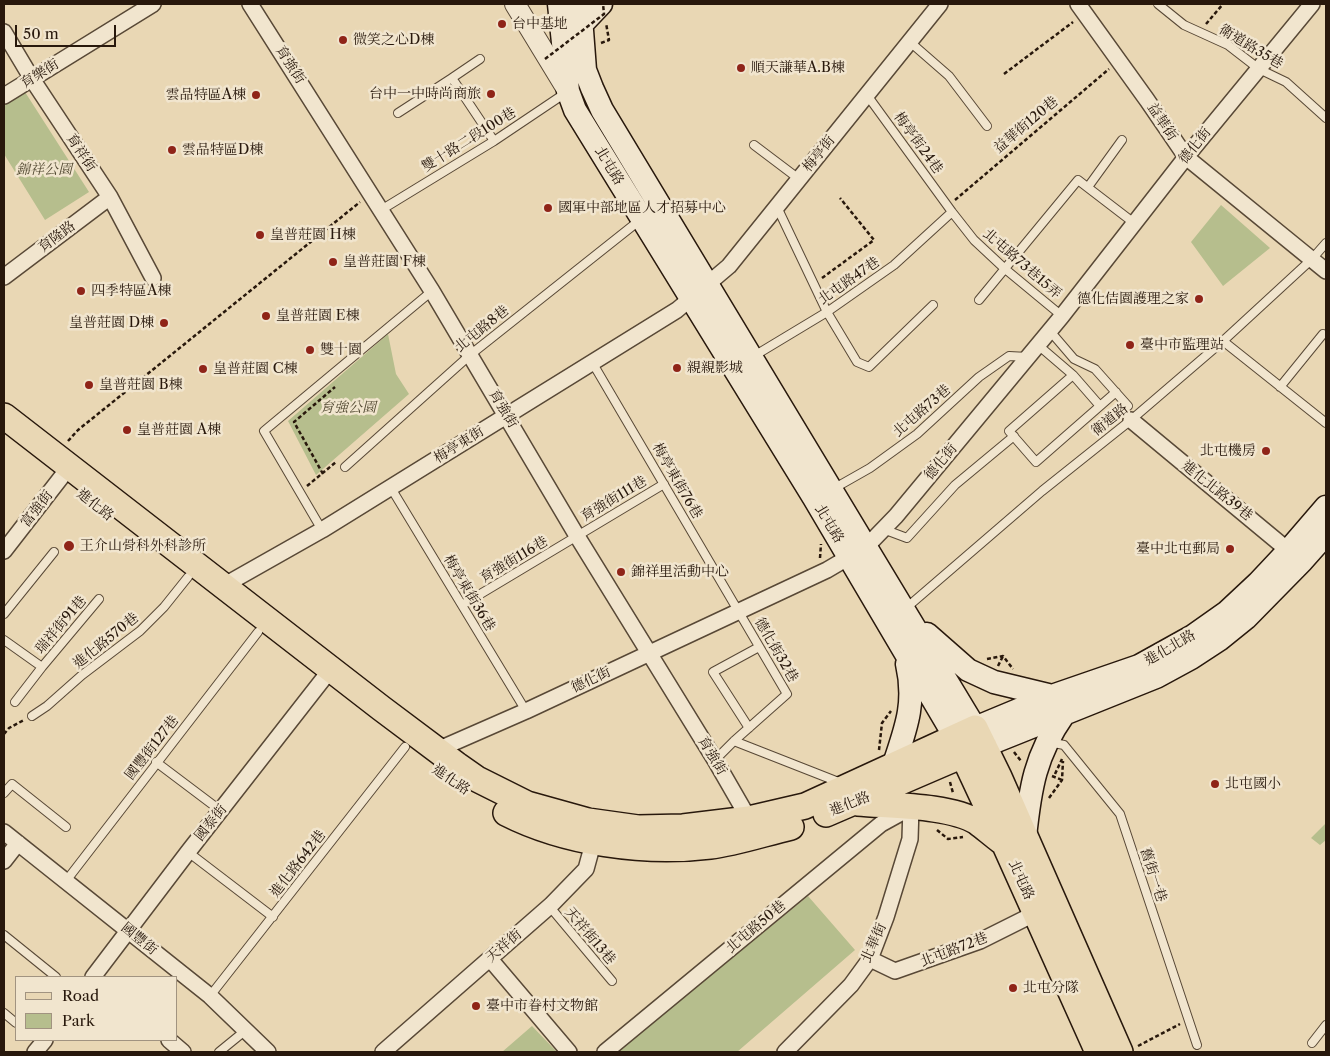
<!DOCTYPE html>
<html>
<head>
<meta charset="utf-8">
<style>
	body { margin:0 }
	#map { position:relative; width:1330px; height:1056px; overflow:hidden; background:#e9d7b4; font-family:"Libre Caslon Text",serif }
	canvas { display:block }
	.frame { position:absolute; inset:0; border:5px solid #28180c; pointer-events:none }
	.legend { position:absolute; left:15px; top:976px; width:162px; height:65px; box-sizing:border-box; background:#f1e5ce; border:1px solid #a19380; margin:0; padding:6px 9px; list-style:none; font-size:15px; color:#28180c }
	.legend li { display:flex; align-items:center; gap:10px; height:25px }
	.legend b { width:25px; border:1px solid #a19380 }
	.scale { position:absolute; left:15px; top:25px; width:101px; height:22px; box-sizing:border-box; border:2px solid #28180c; border-top:0; padding-left:6px; font-size:15px; line-height:18px; white-space:nowrap; color:#28180c; -webkit-text-stroke:4px #f1e5ce; paint-order:stroke }
</style>
</head>
<body>
<div id="map">
<canvas width="1330" height="1056"></canvas>
<div class="frame"></div>
<ul class="legend">
<li><b style="height:6px;background:#e9d7b4"></b>Road</li>
<li><b style="height:14px;background:#b6be8d"></b>Park</li>
</ul>
<div class="scale">50 m</div>
</div>
<script>
const ctx = document.querySelector('canvas').getContext('2d');
ctx.lineJoin = 'round';
function paint(path, color) { ctx.fillStyle = color; ctx.fill(path, 'evenodd'); }
function trace(path, color, width, dash) { ctx.strokeStyle = color; ctx.lineWidth = width; ctx.lineCap = dash ? 'butt' : 'round'; ctx.setLineDash(dash || []); ctx.stroke(path); }
function drawText(font, color, halo, rows, align = 'center') {
  ctx.font = font + ' "Libre Caslon Text","Noto Serif TC",serif'; ctx.lineWidth = 5; ctx.setLineDash([]); ctx.textBaseline = 'middle'; ctx.strokeStyle = halo; ctx.fillStyle = color; for (const [text, x, y, turn = 0] of rows) {
    ctx.save(); ctx.translate(x, y); ctx.rotate((+turn || 0) * Math.PI / 180); ctx.textAlign = isNaN(turn) ? turn : align; if (halo) ctx.strokeText(text, 0, 0); ctx.fillText(text, 0, 0); ctx.restore();
  }
}
const green = new Path2D(`
	M25 92 89 192 45 220 4 154V106Z
	M1221 205 1270 248 1223 286 1191 242Z
	M388 334 396 374 409 394 316 475 288 421Z
	M1326 823V840L1320 845 1311 838Z
	M808 896 855 950 737 1052H617Z
	M532 1026 557 1052H502Z`);
const path = new Path2D(`
	M1206 24 1223 4
	M601 43 609 40 606 23
	M1004 74 1073 22
	M955 200 1109 69
	M822 278 874 240 840 198
	M68 441 78 430 145 376 360 202
	M323 474 294 422 335 387
	M307 486 336 462
	M820 558 821 544
	M987 659 1003 656 1013 669
	M998 666 1003 656
	M4 734 9 728 24 720
	M879 750 882 723 891 711
	M1014 752 1021 761
	M1055 774 1062 759
	M1052 776 1062 780
	M950 782 953 793
	M1049 798 1062 780 1063 761
	M937 830 948 839 963 837
	M1138 1046 1180 1024`);
const service = new Path2D(`
	M1158 4 1184 25 1228 45 1259 69 1286 82 1326 118
	M910 42 949 76 987 126
	M452 78 480 59
	M867 95 952 212 974 240 1004 268 1062 316
	M398 113 452 78 494 141
	M754 145 799 179
	M1088 187 1122 140
	M777 207 827 312 857 362 869 367 933 305
	M381 210 494 141 567 92
	M979 300 1078 180 1134 223
	M1050 331 1074 359 1095 369 1128 406
	M1223 341 1326 423
	M1038 345 1073 375 1100 406
	M754 356 827 312 894 265 952 212
	M592 362 787 694 734 741 715 760
	M1073 375 1009 431 1036 462 1116 392
	M1280 387 1323 334
	M345 467 470 355 640 220
	M391 488 526 711
	M833 489 870 468 917 434 979 377 1009 356 1028 357
	M883 529 907 538 955 485 1014 436
	M322 530 264 431 432 291
	M462 605 664 484
	M905 609 1042 491 1131 420 1223 341 1312 259 1326 243
	M4 614 54 552
	M4 640 42 667
	M15 702 42 667 99 599
	M32 716 47 706 82 675 140 631 164 607 188 577
	M749 728 713 672 759 647
	M734 741 841 783
	M1049 742 1064 745 1120 814 1197 1045
	M156 762 221 811
	M4 793 12 784 66 827
	M188 852 273 917
	M66 881 258 632
	M550 907 612 981
	M4 935 56 977
	M210 996 405 747
	M4 1013 16 1023
	M1312 1043 1326 1025
	M219 1052 246 1030`);
const minor = new Path2D(`
	M250 4 432 291 577 536 715 760 749 819
	M1078 4 1147 100 1186 157 1326 271
	M4 32 32 79 110 197 153 278
	M4 96 153 4
	M4 277 110 197
	M1131 420 1295 556
	M4 551 70 466
	M223 586 322 530 677 310 729 266 940 4
	M437 750 526 711 827 570 866 547 896 516 1062 316 1186 157 1312 4
	M4 832 210 996 268 1052
	M4 861 18 843
	M490 959 569 1052
	M870 959 895 971 980 941 1036 913
	M93 977 188 852 331 669
	M169 1040 183 1052
	M35 1052 45 1040
	M383 1052 551 905 586 869 595 836
	M605 1052 881 824 910 808
	M785 1052 851 985 870 959 886 917 910 839 911 807`);
const tertiary = new Path2D(`
	M515 4 568 91`);
const secondary = new Path2D(`
	M559 4 568 91 575 110 814 498 955 737
	M580 4 585 70 592 88 602 110 975 728 1052 696 1139 666 1193 636 1227 612 1258 583 1289 550 1326 507
	M582 24 601 4
	M927 634 968 670 994 682 1052 696
	M984 746 1156 677 1191 658 1220 639 1246 618 1302 561 1326 534
	M894 764C906 728 916 703 907 664
	M1025 837C1030 789 1035 755 1064 714`);
const primary = new Path2D(`
	M4 416 381 708 457 765 477 779 527 804 588 821 638 828 683 827 749 819 805 806 975 728 999 777 1120 1052
	M957 742 1005 845 1098 1052
	M858 803C890 806 950 805 977 822 985 828 993 835 1001 841
	M506 813C565 843 644 854 710 846 736 843 765 833 791 827
	M826 814 984 746`);
const pathBridge = new Path2D(`
	M545 59 604 14 603 4`);
const markers = [
	[502,24,5,"#8f2418"],
	[343,40,5,"#8f2418"],
	[741,68,5,"#8f2418"],
	[491,94,5,"#8f2418"],
	[256,95,5,"#8f2418"],
	[172,150,5,"#8f2418"],
	[548,208,5,"#8f2418"],
	[260,235,5,"#8f2418"],
	[333,262,5,"#8f2418"],
	[81,291,5,"#8f2418"],
	[1199,299,5,"#8f2418"],
	[266,316,5,"#8f2418"],
	[164,323,5,"#8f2418"],
	[1130,345,5,"#8f2418"],
	[310,350,5,"#8f2418"],
	[677,368,5,"#8f2418"],
	[203,369,5,"#8f2418"],
	[89,385,5,"#8f2418"],
	[127,430,5,"#8f2418"],
	[1266,451,5,"#8f2418"],
	[69,546,6,"#8f2418"],
	[1230,549,5,"#8f2418"],
	[621,572,5,"#8f2418"],
	[1215,784,5,"#8f2418"],
	[1013,988,5,"#8f2418"],
	[476,1006,5,"#8f2418"]
];
const poiNames = [
	["￼台中基地",512,24],
	["微笑之心D棟",353,40],
	["順天謙華A.B棟",751,68],
	["台中一中時尚商旅",481,94,"right"],
	["雲品特區A棟",246,95,"right"],
	["雲品特區D棟",182,150],
	["國軍中部地區人才招募中心",558,208],
	["皇普莊園 H棟",270,235],
	["皇普莊園 F棟",343,262],
	["四季特區A棟",91,291],
	["德化佶園護理之家",1189,299,"right"],
	["皇普莊園 E棟",276,316],
	["皇普莊園 D棟",154,323,"right"],
	["臺中市監理站",1140,345],
	["雙十園",320,350],
	["親親影城",687,368],
	["皇普莊園 C棟",213,369],
	["皇普莊園 B棟",99,385],
	["皇普莊園 A棟",137,430],
	["北屯機房",1256,451,"right"],
	["王介山骨科外科診所",80,546],
	["臺中北屯郵局",1220,549,"right"],
	["錦祥里活動中心",631,572],
	["北屯國小",1225,784],
	["北屯分隊",1023,988],
	["臺中市眷村文物館",486,1006]
];
const streetNames = [
	["衛道路35巷",1251,47,31],
	["育強街",290,65,57],
	["育樂街",40,74,-32],
	["益華街",1162,122,56],
	["益華街120巷",1026,125,-40],
	["雙十路二段100巷",469,140,-32],
	["梅亭街24巷",918,143,54],
	["德化街",1195,146,-51],
	["育祥街",81,153,56],
	["梅亭街",819,154,-51],
	["北屯路",609,166,59],
	["育隆路",57,237,-37],
	["北屯路73巷15弄",1022,264,41],
	["北屯路47巷",849,281,-35],
	["北屯路8巷",482,329,-39],
	["育強街",503,409,59],
	["北屯路73巷",922,411,-41],
	["衛道路",1110,420,-39],
	["梅亭東街",459,445,-32],
	["德化街",941,462,-50],
	["梅亭東街76巷",677,481,60],
	["進化北路39巷",1217,491,39],
	["育強街111巷",614,499,-31],
	["進化路",95,505,38],
	["富強街",37,509,-52],
	["北屯路",829,524,59],
	["育強街116巷",514,560,-31],
	["梅亭東街36巷",469,593,59],
	["瑞祥街91巷",61,625,-50],
	["進化路570巷",106,641,-39],
	["進化北路",1170,648,-30],
	["德化街32巷",776,650,60],
	["德化街",591,680,-25],
	["國豐街127巷",152,748,-52],
	["育強街",712,756,59],
	["進化路",451,780,34],
	["進化路",850,804,-22],
	["國泰街",211,823,-51],
	["進化路642巷",298,864,-52],
	["舊街一巷",1153,875,72],
	["北屯路",1021,880,66],
	["北屯路50巷",756,927,-40],
	["天祥街13巷",590,936,50],
	["國豐街",139,939,39],
	["北華街",874,943,-66],
	["天祥街",504,946,-41],
	["北屯路72巷",954,950,-21]
];
const parkNames = [
	["錦祥公園",44,170],
	["育強公園",348,408]
];
paint(green, '#b6be8d');
trace(service, '#584836', 10);
trace(minor, '#584836', 18);
trace(tertiary, '#584836', 22);
trace(secondary, '#28180c', 25);
trace(primary, '#28180c', 28);
trace(path, '#28180c', 2.5, [4, 2.5]);
trace(service, '#f1e5ce', 8);
trace(minor, '#f1e5ce', 15);
trace(tertiary, '#f1e5ce', 20);
trace(secondary, '#f1e5ce', 22);
trace(primary, '#e9d7b4', 25);
trace(pathBridge, '#28180c', 2.5, [4, 2.5]);
for (const [x, y, r, color] of markers) { const dot = new Path2D(); dot.arc(x, y, r, 0, 2 * Math.PI); ctx.fillStyle = color; ctx.fill(dot); trace(dot, '#f1e5ce', 2); }
drawText('14px', '#28180c', '#f1e5ce', poiNames, 'left');
drawText('14px', '#28180c', '#f1e5ce', streetNames);
drawText('italic 14px', '#534a33', '#f1e5ce', parkNames);
</script>
</body>
</html>
